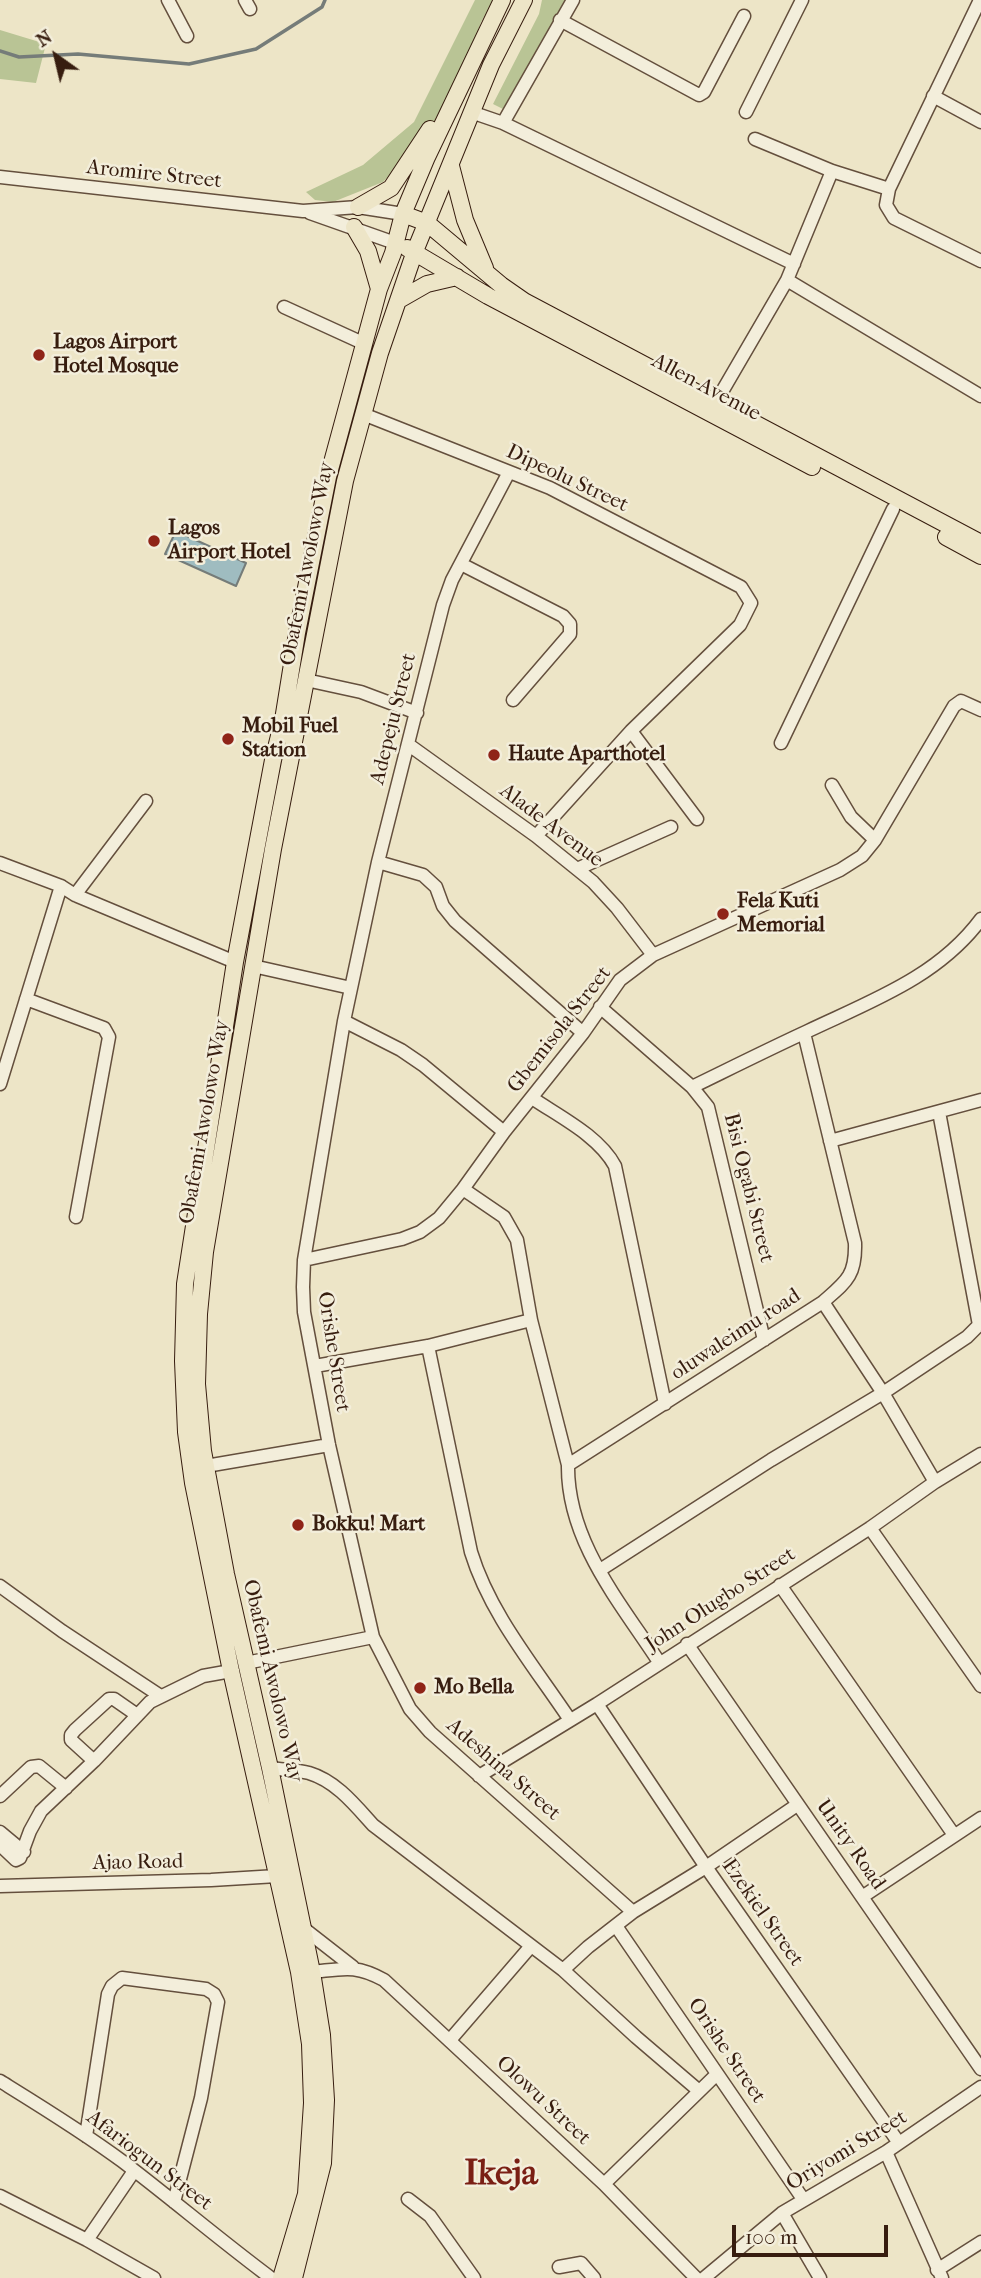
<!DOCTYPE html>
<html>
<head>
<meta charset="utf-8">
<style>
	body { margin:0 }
	#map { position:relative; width:981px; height:2278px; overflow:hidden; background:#ede5c7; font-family:"IM FELL French Canon",serif }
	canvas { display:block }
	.north { position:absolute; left:21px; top:21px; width:70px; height:70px; -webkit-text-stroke:5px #f3eedb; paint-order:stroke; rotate:326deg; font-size:19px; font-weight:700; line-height:28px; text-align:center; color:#371d0f }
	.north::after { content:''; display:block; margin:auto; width:24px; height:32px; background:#371d0f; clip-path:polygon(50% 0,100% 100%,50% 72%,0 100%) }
	.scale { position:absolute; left:732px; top:2225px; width:156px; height:32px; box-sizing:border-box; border:4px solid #371d0f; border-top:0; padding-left:9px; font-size:21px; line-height:24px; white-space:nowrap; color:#371d0f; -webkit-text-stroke:5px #f3eedb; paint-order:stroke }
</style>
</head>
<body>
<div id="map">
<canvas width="981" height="2278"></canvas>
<div class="north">N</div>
<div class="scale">100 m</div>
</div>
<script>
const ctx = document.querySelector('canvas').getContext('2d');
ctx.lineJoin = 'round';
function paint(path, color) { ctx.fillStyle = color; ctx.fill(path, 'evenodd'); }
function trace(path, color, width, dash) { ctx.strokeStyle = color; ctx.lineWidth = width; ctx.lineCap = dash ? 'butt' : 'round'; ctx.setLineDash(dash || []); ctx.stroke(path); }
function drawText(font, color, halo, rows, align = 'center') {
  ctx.font = font + ' "IM FELL French Canon",serif'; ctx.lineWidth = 5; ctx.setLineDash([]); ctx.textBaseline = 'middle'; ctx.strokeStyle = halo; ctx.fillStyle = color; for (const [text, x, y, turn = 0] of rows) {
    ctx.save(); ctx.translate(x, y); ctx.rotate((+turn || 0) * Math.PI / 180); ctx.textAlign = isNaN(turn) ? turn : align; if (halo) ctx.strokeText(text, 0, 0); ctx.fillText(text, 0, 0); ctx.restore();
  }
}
const green = new Path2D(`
	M475 0H494L481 22 457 92 424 139 383 182 333 202 315 200 306 192 363 165 414 122Z
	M542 0H570L505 110 493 104 539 14Z
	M0 30 46 44 36 83 0 79Z`);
const water = new Path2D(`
	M176 531 246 563 236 586 165 554Z`);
const stream = new Path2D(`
	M0 51 19 57 78 54 189 64 256 49 322 7 325 0`);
const minor = new Path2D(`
	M168 0 187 36
	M245 0 250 9
	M560 20 699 95 704 92 744 16
	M933 96 981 122
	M471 112 503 123 794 264
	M746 112 802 0
	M503 123 573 0
	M755 139 832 171 889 189 980 0
	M0 177 303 211 358 207 403 214
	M889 189 886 205 894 218 981 261
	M310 213 395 243
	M787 280 981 396
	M284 307 365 344
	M716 402 787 280 832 171
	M363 414 550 488 741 587 751 603 740 625 631 731 536 836
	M509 472 452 580 443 605 378 862 344 1021 304 1260 303 1287 304 1312 329 1445 373 1637 410 1709 430 1732 633 1912
	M461 564 563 616 570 624V634L513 700
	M306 680 361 692 417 713
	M631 731 697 819
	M781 743 893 509
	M409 745 536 836 593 882 617 908 653 955
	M832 785 851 817 875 840
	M378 862 423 875 436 887 443 906 455 921 583 1033
	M0 863 61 886 75 895 235 962
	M577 869 671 827
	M75 895 146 801
	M253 966 351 988
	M26 999 104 1028 109 1037 76 1217
	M600 1007 692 1087 708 1107 764 1340
	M344 1021 401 1050 423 1065 504 1132
	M804 1033 855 1243C856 1276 846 1282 823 1302
	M0 1084 61 886
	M692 1087C731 1068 769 1049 808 1031 871 1001 938 977 981 919
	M532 1098C560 1117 599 1136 615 1166L665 1404
	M939 1112 979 1325
	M830 1141 981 1100
	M463 1189 504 1217 517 1240 531 1320 568 1465
	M304 1260 402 1239 420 1232 439 1218 463 1189 504 1132 583 1033 620 980 653 955 840 870 862 856 875 840 954 706 961 701 981 710
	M428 1346 471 1552C490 1614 534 1666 570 1720
	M315 1366 428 1346 531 1320
	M206 1466 329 1445
	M870 1528 981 1686
	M600 1570 771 1460 883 1393 967 1337 981 1323
	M780 1585 954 1835
	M0 1586 62 1631 159 1695
	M687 1644 981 2069
	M659 1662C620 1602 567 1541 568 1465L823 1302 883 1393 935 1482
	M246 1663 373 1637
	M597 1704 706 1867 899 2143
	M94 1761 71 1740V1735L75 1730 109 1699H114L137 1715
	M270 1768C283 1770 297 1770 309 1773 336 1781 355 1805 373 1825L563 1970 636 2037 698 2090
	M479 1776 597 1704 870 1528 935 1482 981 1454
	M0 1796 31 1767 39 1766 66 1788
	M0 1832 24 1852
	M0 1845 16 1860 20 1858 30 1831 41 1811 94 1761 150 1702 203 1676 231 1671
	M0 1886 211 1880 277 1876
	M862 1897 981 1818
	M616 1926 803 2199
	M303 1928 353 1967
	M563 1970 588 1947 633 1912 706 1867 797 1805
	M312 1972C343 1969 355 1964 384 1980L604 2184 696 2278
	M450 2040 531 1946
	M0 2081C42 2107 83 2132 122 2161 172 2199 220 2240 271 2278
	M86 2136 108 1994 112 1986 122 1978 206 1989 214 1994 218 2002 201 2098 174 2202
	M886 2152 942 2278
	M604 2184 717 2074
	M0 2196 87 2240 154 2278
	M408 2199 430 2216 474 2278
	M782 2213 820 2278
	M87 2240 134 2171
	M559 2267 581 2263 594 2278
	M937 2270 981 2242
	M704 2278 782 2213 886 2152 981 2087`);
const major = new Path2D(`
	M451 166 465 220 485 268
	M358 207 391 188 430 129
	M403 214 427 223 501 285 524 301 981 543
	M354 227 368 251 379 289
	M407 248 488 296 812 467
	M399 300 427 284 457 277
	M946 537 981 556
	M281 2278 306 2194 312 2103 310 2044 299 1972 231 1671 193 1483 186 1432 183 1361 185 1284 235 962 273 760 283 720 297 633 328 477 379 289 393 253 403 214 427 157 502 0
	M294 2278 323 2163 326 2100 322 2035 312 1972 270 1768 226 1574 203 1451 197 1384 199 1314 205 1252 273 849 345 481 380 353 415 251 491 65 524 0`);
const markers = [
	[39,355,7,"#8f2418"],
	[154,541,7,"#8f2418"],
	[228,739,7,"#8f2418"],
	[494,755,7,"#8f2418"],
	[723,914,7,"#8f2418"],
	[298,1525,7,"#8f2418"],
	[420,1688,7,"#8f2418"]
];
const streetNames = [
	["Aromire Street",154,175,6],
	["Allen Avenue",706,388,28],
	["Dipeolu Street",567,479,25],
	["Obafemi Awolowo Way",308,564,-79],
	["Adepeju Street",394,719,-76],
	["Alade Avenue",551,826,37],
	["Gbemisola Street",560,1030,-52],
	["Obafemi Awolowo Way",205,1122,-80],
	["Bisi Ogabi Street",748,1188,76],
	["oluwaleimu road",736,1335,-33],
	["Orishe Street",333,1352,81],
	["John Olugbo Street",721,1600,-33],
	["Obafemi Awolowo Way",272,1681,77],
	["Adeshina Street",503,1770,41],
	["Unity Road",850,1845,55],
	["Ajao Road",138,1863,-1],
	["Ezekiel Street",762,1913,55],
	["Orishe Street",726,2051,56],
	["Olowu Street",543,2101,43],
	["Oriyomi Street",847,2151,-31],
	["Afariogun Street",149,2161,37]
];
const poiNames = [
	["Lagos Airport",53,343],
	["Hotel Mosque",53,367],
	["Lagos",168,529],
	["Airport Hotel",168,553],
	["Mobil Fuel",242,727],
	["Station",242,751],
	["Haute Aparthotel",508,755],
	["Fela Kuti",737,902],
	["Memorial",737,926],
	["Bokku! Mart",312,1525],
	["Mo Bella",434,1688]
];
const townNames = [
	["Ikeja",501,2175]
];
paint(green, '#b9c495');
paint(water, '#9fbcc0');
trace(water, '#757c79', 2);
trace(stream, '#757c79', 3.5);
trace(minor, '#644f3d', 15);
trace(major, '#371d0f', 18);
trace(minor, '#f3eedb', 12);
trace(major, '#ede5c7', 16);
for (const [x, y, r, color] of markers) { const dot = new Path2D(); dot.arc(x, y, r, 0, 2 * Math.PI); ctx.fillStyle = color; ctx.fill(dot); trace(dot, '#f3eedb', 2.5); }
drawText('21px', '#371d0f', '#f3eedb', streetNames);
drawText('bold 21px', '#371d0f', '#f3eedb', poiNames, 'left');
drawText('bold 35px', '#7a1f14', '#f3eedb', townNames);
</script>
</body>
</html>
